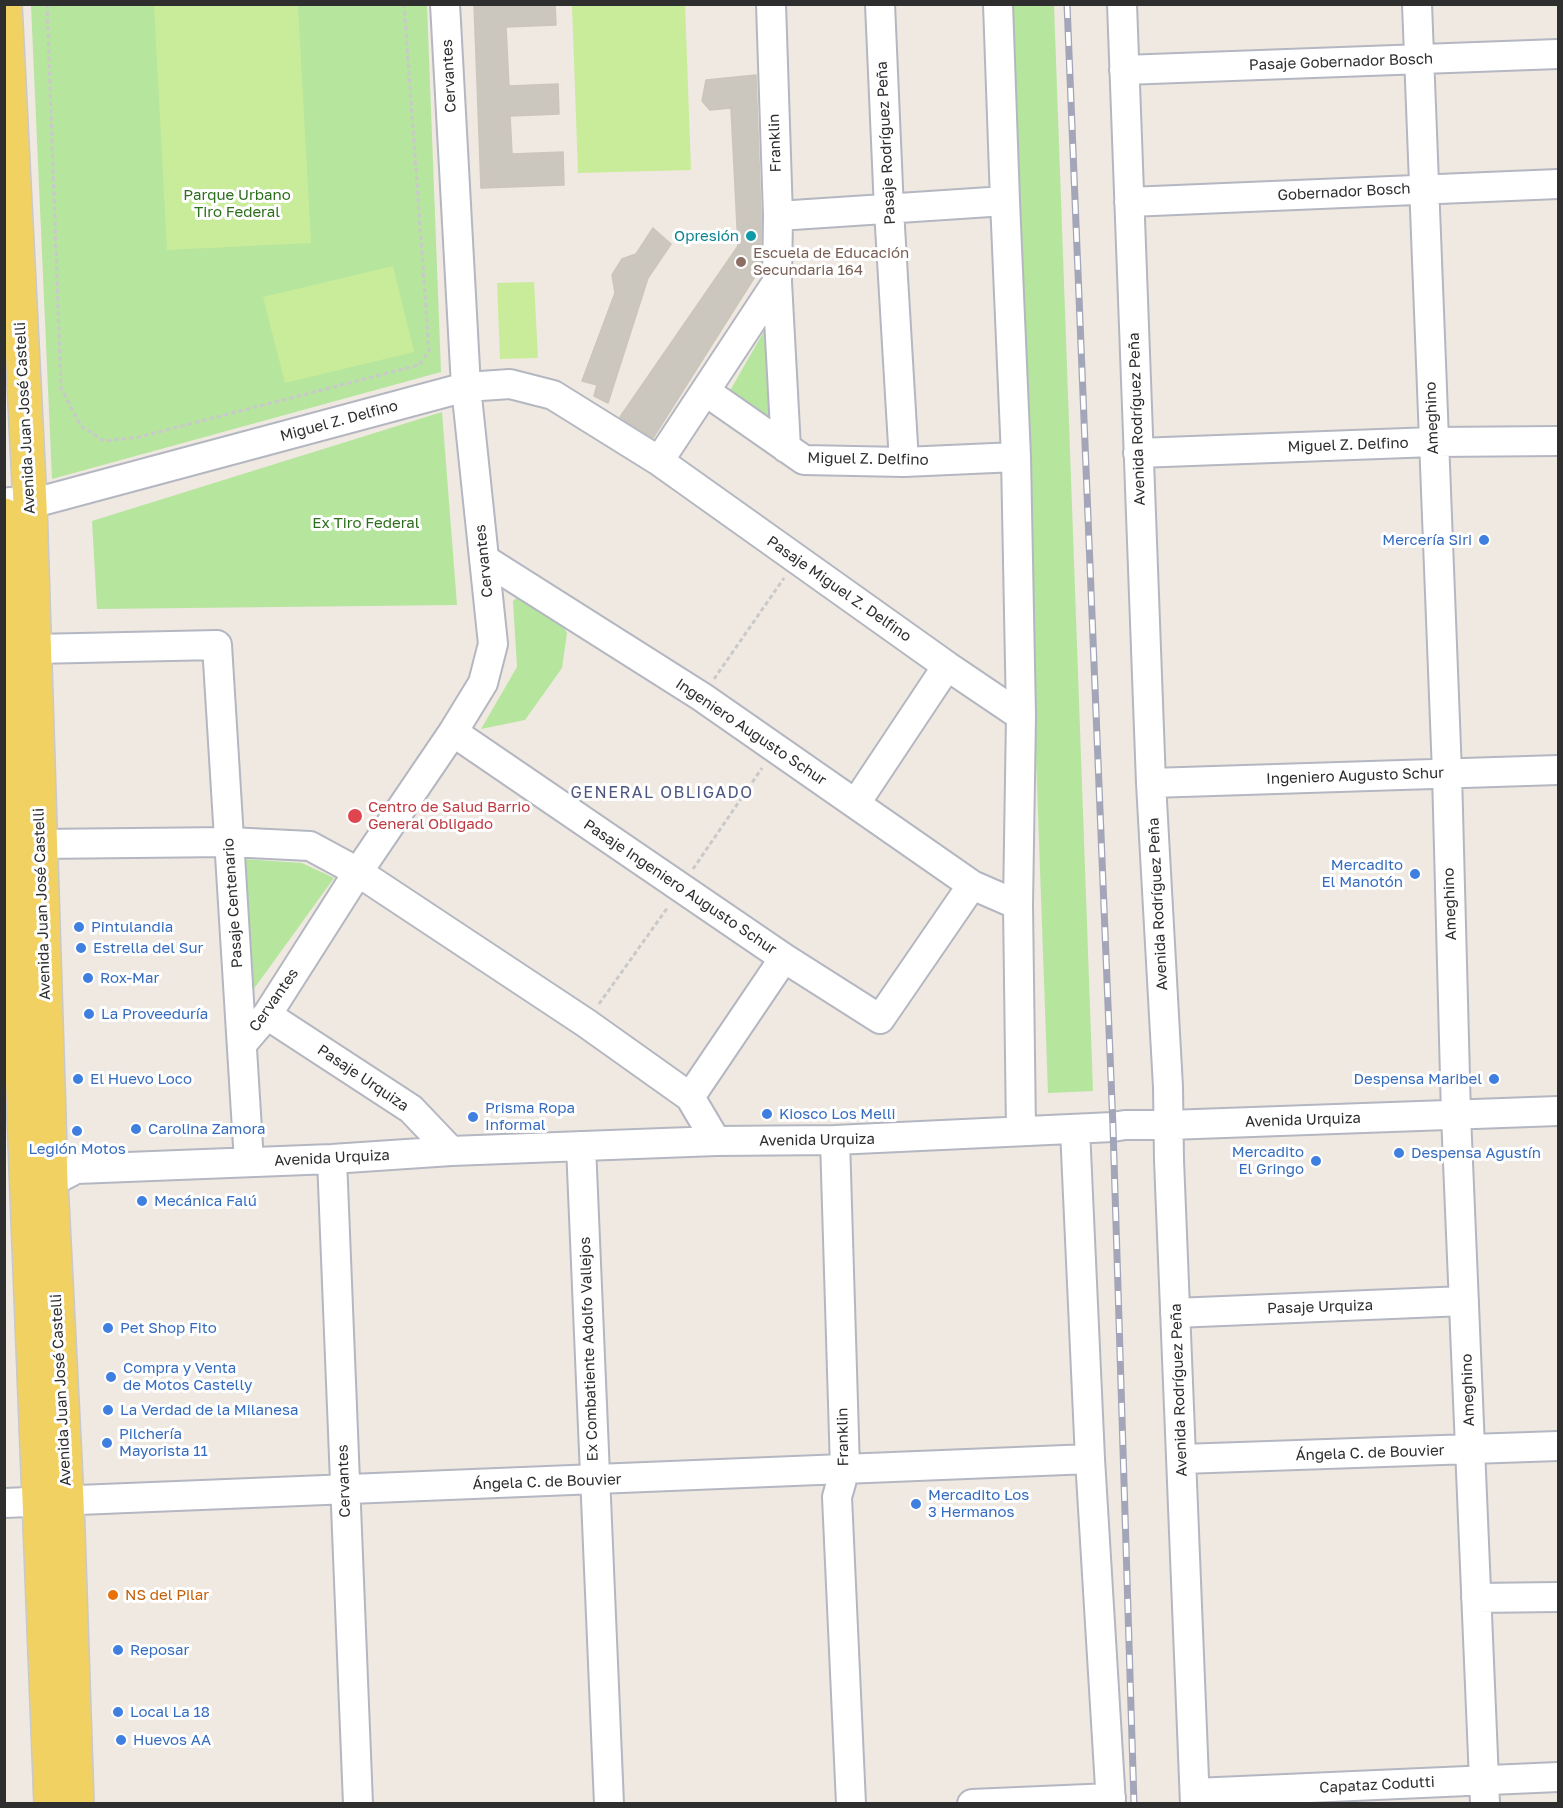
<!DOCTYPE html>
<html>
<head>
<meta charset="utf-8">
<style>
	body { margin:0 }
	#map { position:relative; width:1563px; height:1808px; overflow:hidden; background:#efe9e1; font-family:"Golos Text",sans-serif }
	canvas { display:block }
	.frame { position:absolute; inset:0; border:6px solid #2e2e2e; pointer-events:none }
</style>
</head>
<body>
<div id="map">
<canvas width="1563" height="1808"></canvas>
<div class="frame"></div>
</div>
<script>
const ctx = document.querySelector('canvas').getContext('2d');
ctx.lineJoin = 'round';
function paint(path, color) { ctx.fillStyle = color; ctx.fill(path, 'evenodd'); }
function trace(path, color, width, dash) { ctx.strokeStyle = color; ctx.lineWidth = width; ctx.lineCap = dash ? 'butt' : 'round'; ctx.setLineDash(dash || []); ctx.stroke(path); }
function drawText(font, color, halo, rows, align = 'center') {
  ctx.font = font + ' "Golos Text",sans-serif'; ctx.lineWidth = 6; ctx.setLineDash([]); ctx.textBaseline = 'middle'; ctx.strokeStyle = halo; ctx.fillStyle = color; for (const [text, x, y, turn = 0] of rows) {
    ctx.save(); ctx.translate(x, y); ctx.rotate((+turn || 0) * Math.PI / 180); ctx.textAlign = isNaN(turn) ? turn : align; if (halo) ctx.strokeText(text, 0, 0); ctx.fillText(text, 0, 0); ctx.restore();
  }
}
const green = new Path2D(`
	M31 5H427L441 372 52 479Z
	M1009 5H1054L1093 1091 1048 1093Z
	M771 319 778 430 728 394Z
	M442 412 457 605 97 609 92 521Z
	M521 594 557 616 567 633 562 668 525 720 481 729 517 667 513 601Z
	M243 859 302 863 334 878 248 997Z`);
const pitch = new Path2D(`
	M154 5H298L311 243 167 250Z
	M572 5H685L691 170 578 173Z
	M393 266 414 352 285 383 263 297Z
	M534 282 538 358 500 359 497 283Z`);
const building = new Path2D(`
	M474 4H555L556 25 506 27 509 86 558 84 559 114 510 116 512 154 563 152 564 185 481 188Z
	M756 75 761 216V267L653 438 620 417 738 246 731 108 710 110 702 101 706 80Z
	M653 228 671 244 648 278 608 403 594 396 597 385 582 381 615 293 612 275 622 259 636 254Z`);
const path = new Path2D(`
	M47 4 61 388 81 426 104 441 139 437 419 365 429 351 404 4
	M714 679 784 578
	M693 869 762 768
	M599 1004 668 907`);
const minor = new Path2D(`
	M771 4 778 216 777 282 786 448
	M880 4 889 210 904 462
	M998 4 1005 201 1016 457 1021 716 1018 905 1021 1131
	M1122 4 1151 783 1168 1087 1169 1160 1195 1804
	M1417 4 1447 773 1456 1115 1485 1804
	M1124 70 1558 54
	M1129 202 1558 184
	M778 216 1005 201
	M705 391 804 460 904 462 1016 457
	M1138 453 1433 442 1558 441
	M659 461 777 282
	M9 502 30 504 466 387 510 384 553 395 659 461 947 666 1021 716
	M484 559 702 697 972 885 1018 905
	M34 649 217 645 249 1162
	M453 732 784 958 880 1019 972 885
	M1151 783 1558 770
	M856 803 947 666
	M19 838 39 844 229 842 310 846 358 872 586 1023 690 1097 716 1141
	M267 1015 411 1109 451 1151
	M242 1044 267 1015 358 872 453 732 483 683 493 644 466 387 445 4
	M690 1097 784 958
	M1075 1129 1090 1459 1111 1804
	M835 1140 845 1469 837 1497 851 1804
	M581 1146 609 1804
	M332 1159 358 1804
	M51 1182 76 1169 332 1159 451 1151 716 1141 835 1140 1113 1127 1125 1125H1169L1558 1111
	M1175 1313 1464 1301
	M1182 1459 1558 1446
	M4 1503 1090 1459
	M1476 1598 1558 1597
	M1195 1793 1558 1777
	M972 1804 1111 1798`);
const major = new Path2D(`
	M5 4 30 504 51 1182 67 1501 77 1804
	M4 515 13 837 51 1804`);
const rail = new Path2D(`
	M1067 4 1113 1127 1134 1804`);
const markers = [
	[751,236,6,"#0f9aa8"],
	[741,262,6,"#8d6e63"],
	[1484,540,6,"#3f7fe0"],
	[355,816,8,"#e0444e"],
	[1415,874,6,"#3f7fe0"],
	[79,927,6,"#3f7fe0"],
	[81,948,6,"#3f7fe0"],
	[88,978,6,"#3f7fe0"],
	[89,1014,6,"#3f7fe0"],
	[78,1079,6,"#3f7fe0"],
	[1494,1079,6,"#3f7fe0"],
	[767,1114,6,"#3f7fe0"],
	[473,1117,6,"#3f7fe0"],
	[136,1129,6,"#3f7fe0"],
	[77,1131,6,"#3f7fe0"],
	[1399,1153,6,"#3f7fe0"],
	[1316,1161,6,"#3f7fe0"],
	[142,1201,6,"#3f7fe0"],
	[108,1328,6,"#3f7fe0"],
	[111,1377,6,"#3f7fe0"],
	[108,1410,6,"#3f7fe0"],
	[107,1443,6,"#3f7fe0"],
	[916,1504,6,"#3f7fe0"],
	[113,1595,6,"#e8710a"],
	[118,1650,6,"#3f7fe0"],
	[118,1712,6,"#3f7fe0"],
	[121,1740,6,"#3f7fe0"]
];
const streetNames = [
	["Pasaje Gobernador Bosch",1341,62,-2],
	["Cervantes",449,76,-93],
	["Franklin",775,143,-92],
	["Pasaje Rodríguez Peña",886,143,-93],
	["Gobernador Bosch",1344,192,-3],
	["Avenida Juan José Castelli",25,418,-93],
	["Ameghino",1432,418,-92],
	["Avenida Rodríguez Peña",1137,419,-92],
	["Miguel Z. Delfino",339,421,-15],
	["Miguel Z. Delfino",1348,445,-2],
	["Miguel Z. Delfino",868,459,1],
	["Cervantes",484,561,-96],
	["Pasaje Miguel Z. Delfino",839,589,35],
	["Ingeniero Augusto Schur",751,732,34],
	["Ingeniero Augusto Schur",1355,776,-2],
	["Pasaje Ingeniero Augusto Schur",680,887,34],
	["Pasaje Centenario",233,903,-94],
	["Avenida Juan José Castelli",42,904,-92],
	["Avenida Rodríguez Peña",1158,904,-93],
	["Ameghino",1450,904,-92],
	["Cervantes",274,1000,-55],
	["Pasaje Urquiza",363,1078,34],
	["Avenida Urquiza",1303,1120,-2],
	["Avenida Urquiza",817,1140,-1],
	["Avenida Urquiza",332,1158,-3],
	["Pasaje Urquiza",1320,1307,-2],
	["Ex Combatiente Adolfo Vallejos",589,1349,-92],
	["Avenida Juan José Castelli",61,1390,-93],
	["Avenida Rodríguez Peña",1179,1390,-92],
	["Ameghino",1468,1390,-92],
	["Franklin",843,1437,-91],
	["Ángela C. de Bouvier",1370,1453,-2],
	["Cervantes",344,1481,-92],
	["Ángela C. de Bouvier",547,1482,-2],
	["Capataz Codutti",1377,1785,-3]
];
const parkNames = [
	["Parque Urbano",237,195],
	["Tiro Federal",237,212],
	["Ex Tiro Federal",366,523]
];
const cultureNames = [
	["Opresión",739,236]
];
const educationNames = [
	["Escuela de Educación",753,253],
	["Secundaria 164",753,270]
];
const shopNames = [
	["Mercería Siri",1472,540,"right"],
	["Mercadito",1403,865,"right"],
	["El Manotón",1403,882,"right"],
	["Pintulandia",91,927],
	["Estrella del Sur",93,948],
	["Rox-Mar",100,978],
	["La Proveeduría",101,1014],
	["El Huevo Loco",90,1079],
	["Despensa Maribel",1482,1079,"right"],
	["Prisma Ropa",485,1108],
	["Informal",485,1125],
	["Kiosco Los Melli",779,1114],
	["Carolina Zamora",148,1129],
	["Legión Motos",77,1149,"center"],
	["Mercadito",1304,1152,"right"],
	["El Gringo",1304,1169,"right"],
	["Despensa Agustín",1411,1153],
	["Mecánica Falú",154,1201],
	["Pet Shop Fito",120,1328],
	["Compra y Venta",123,1368],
	["de Motos Castelly",123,1385],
	["La Verdad de la Milanesa",120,1410],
	["Pilchería",119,1434],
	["Mayorista 11",119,1451],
	["Mercadito Los",928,1495],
	["3 Hermanos",928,1512],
	["Reposar",130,1650],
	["Local La 18",130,1712],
	["Huevos AA",133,1740]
];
const healthNames = [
	["Centro de Salud Barrio",368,807],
	["General Obligado",368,824]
];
const foodNames = [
	["NS del Pilar",125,1595]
];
const neighbourhoodNames = [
	["GENERAL OBLIGADO",662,793]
];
paint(green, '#b6e59e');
paint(pitch, '#c9ec9a');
paint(building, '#cbc7bf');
trace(building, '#cbc5ba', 1.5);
trace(minor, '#b4b7c1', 32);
trace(major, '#c9c9c9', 36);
trace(path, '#c9c9c9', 3, [4.5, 3]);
trace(minor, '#fff', 28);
trace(major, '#f2d163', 33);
trace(rail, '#a3a6b8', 7);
trace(rail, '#fff', 4.5, [14]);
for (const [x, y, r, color] of markers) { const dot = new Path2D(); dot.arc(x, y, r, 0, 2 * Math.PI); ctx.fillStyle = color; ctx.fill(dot); trace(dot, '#fff', 2); }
drawText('15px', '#2e2e2e', '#fff', streetNames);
drawText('15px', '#2c6e1b', '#fff', parkNames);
drawText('15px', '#0d838f', '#fff', cultureNames, 'right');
drawText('15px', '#785e54', '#fff', educationNames, 'left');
drawText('15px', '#366cbe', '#fff', shopNames, 'left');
drawText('15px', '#be3a42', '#fff', healthNames, 'left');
drawText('15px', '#c56008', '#fff', foodNames, 'left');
ctx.letterSpacing = '1.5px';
drawText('16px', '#4d5680', '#fff', neighbourhoodNames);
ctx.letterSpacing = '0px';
</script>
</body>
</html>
